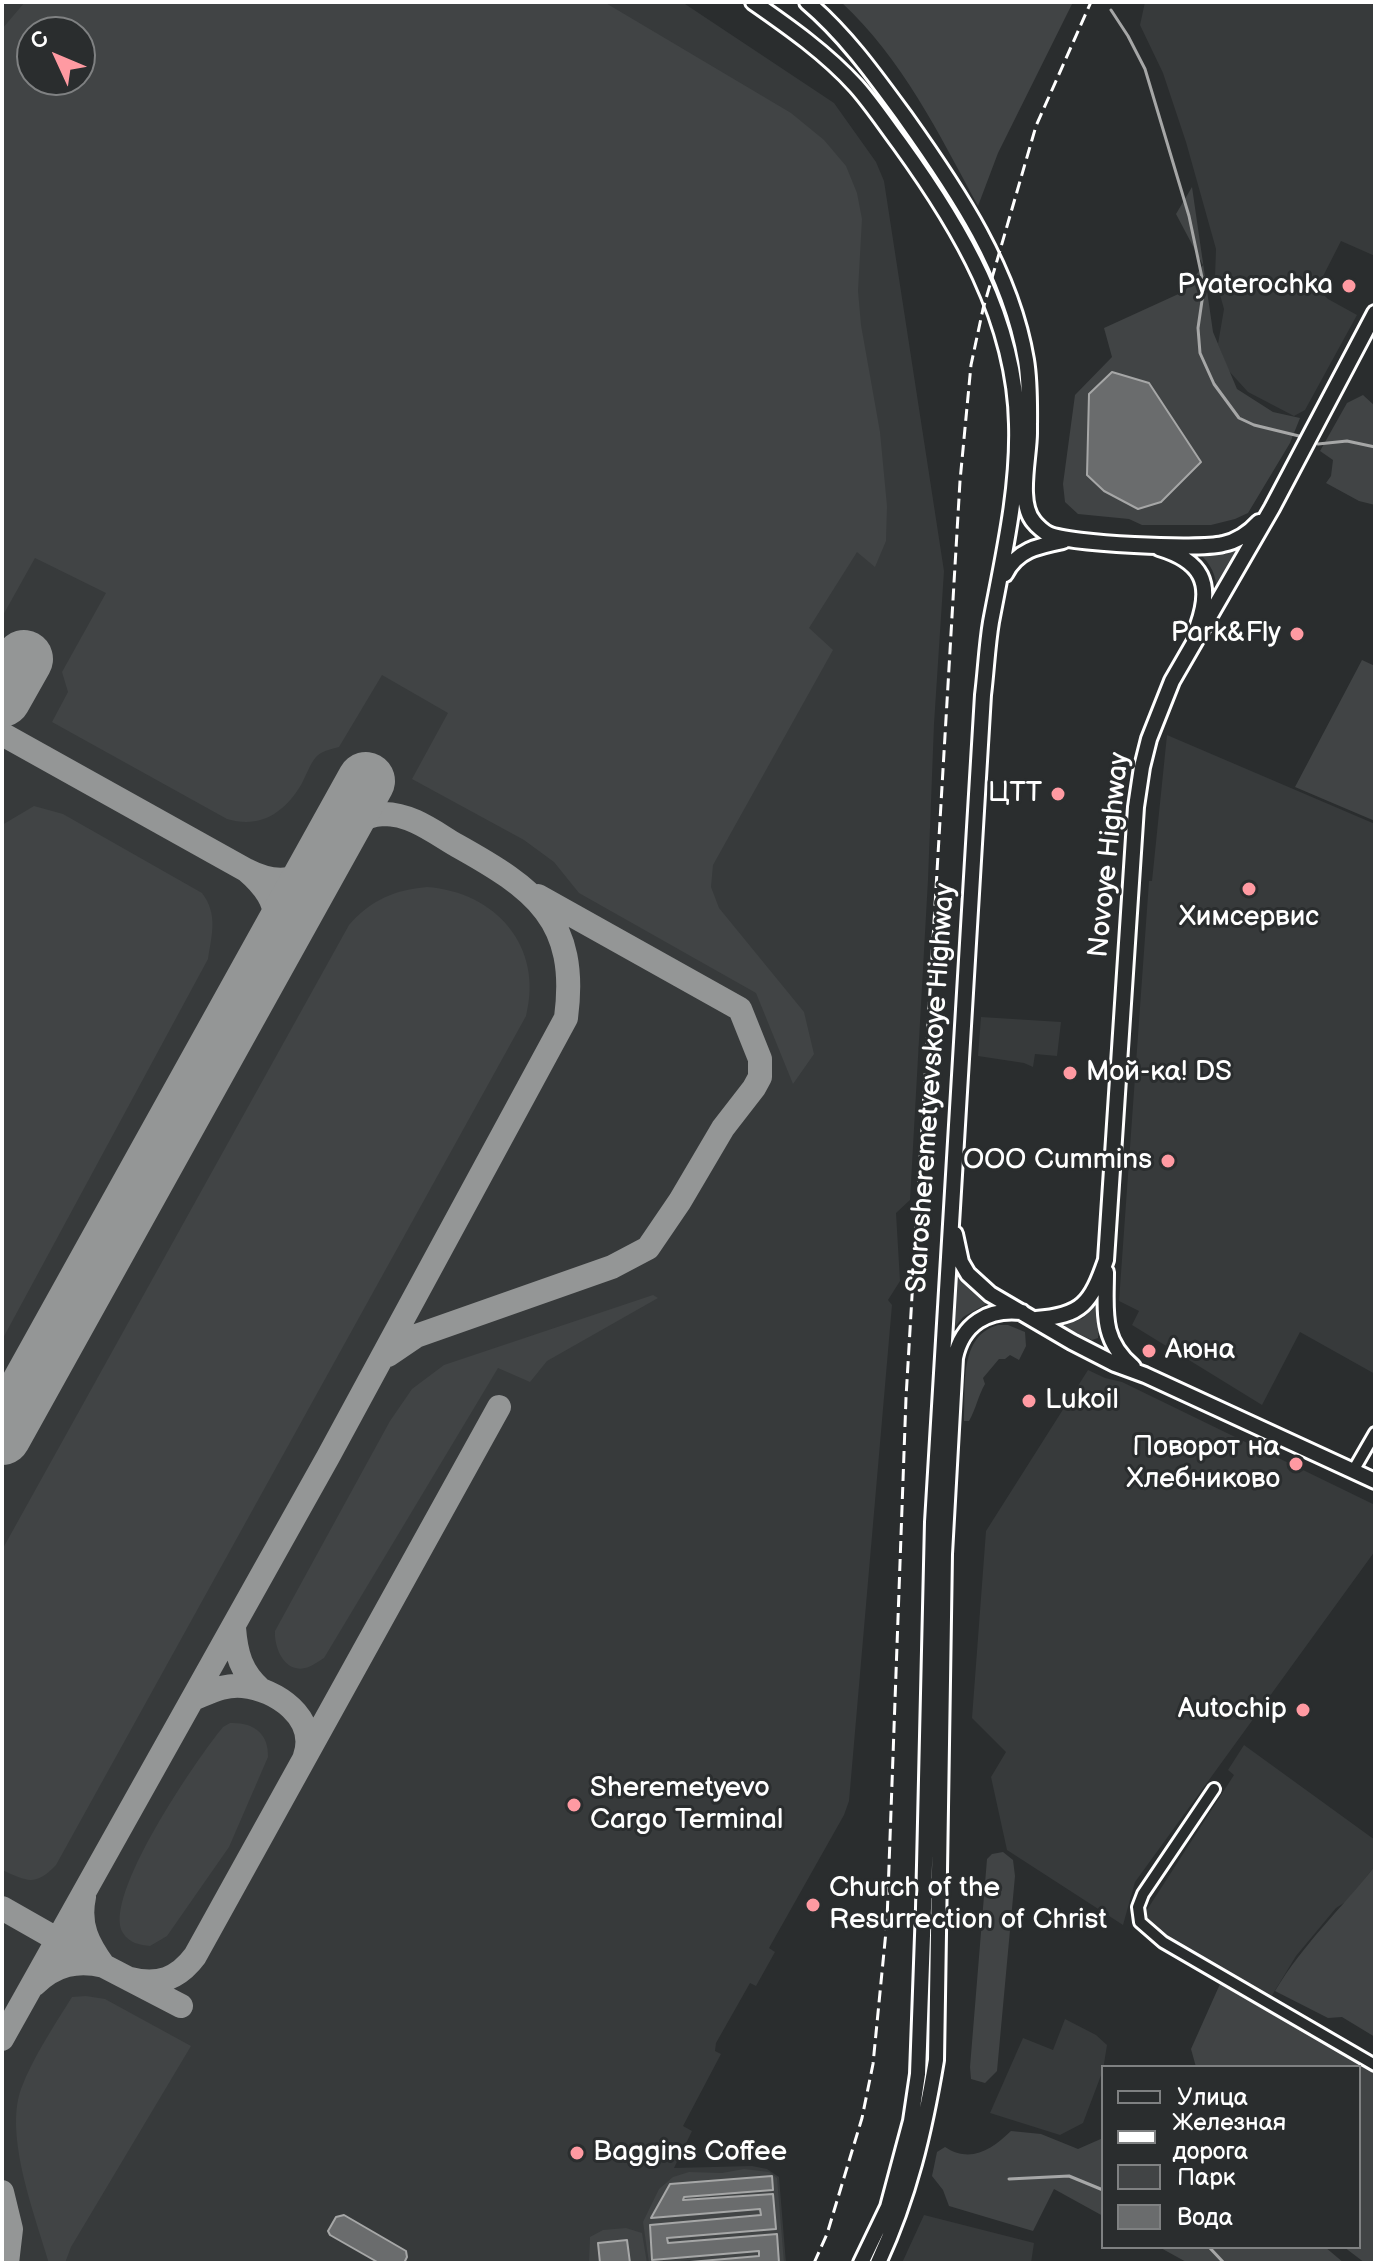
<!DOCTYPE html>
<html>
<head>
<meta charset="utf-8">
<style>
	body { margin:0 }
	#map { position:relative; width:1377px; height:2265px; overflow:hidden; background:#2a2d2e; font-family:"Balsamiq Sans",sans-serif }
	canvas { display:block }
	.frame { position:absolute; inset:0; border:4px solid #fff; pointer-events:none }
	.legend { position:absolute; left:1101px; top:2065px; width:260px; height:184px; box-sizing:border-box; background:#2a2d2e; border:2px solid #7f8182; margin:0; padding:10px 14px; list-style:none; font-size:24px; color:#fff }
	.legend li { display:flex; align-items:center; gap:16px; height:40px }
	.legend b { width:40px; border:2px solid #7f8182 }
	.north { position:absolute; left:16px; top:16px; width:80px; height:80px; box-sizing:border-box; background:#2a2d2e; border:2px solid #7f8182; border-radius:50%; rotate:314deg; font-size:22px; font-weight:700; line-height:32px; text-align:center; color:#fff }
	.north::after { content:''; display:block; margin:auto; width:28px; height:36px; background:#ff9aa2; clip-path:polygon(50% 0,100% 100%,50% 72%,0 100%) }
</style>
</head>
<body>
<div id="map">
<canvas width="1377" height="2265"></canvas>
<div class="frame"></div>
<ul class="legend">
<li><b style="height:10px;background:#2a2d2e"></b>Улица</li>
<li><b style="height:10px;background:#fff"></b>Железная дорога</li>
<li><b style="height:22px;background:#414445"></b>Парк</li>
<li><b style="height:22px;background:#6a6c6d"></b>Вода</li>
</ul>
<div class="north">С</div>
</div>
<script>
const ctx = document.querySelector('canvas').getContext('2d');
ctx.lineJoin = 'round';
function paint(path, color) { ctx.fillStyle = color; ctx.fill(path, 'evenodd'); }
function trace(path, color, width, dash) { ctx.strokeStyle = color; ctx.lineWidth = width; ctx.lineCap = dash ? 'butt' : 'round'; ctx.setLineDash(dash || []); ctx.stroke(path); }
function drawText(font, color, halo, rows, align = 'center') {
  ctx.font = font + ' "Balsamiq Sans",sans-serif'; ctx.lineWidth = 6; ctx.setLineDash([]); ctx.textBaseline = 'middle'; ctx.strokeStyle = halo; ctx.fillStyle = color; for (const [text, x, y, turn = 0] of rows) {
    ctx.save(); ctx.translate(x, y); ctx.rotate((+turn || 0) * Math.PI / 180); ctx.textAlign = isNaN(turn) ? turn : align; if (halo) ctx.strokeText(text, 0, 0); ctx.fillText(text, 0, 0); ctx.restore();
  }
}
const built = new Path2D(`
	M2 2H682L834 103 876 162 884 181 944 571 934 724 928 880 910 1200 896 1213 900 1281 888 1300 892 1305 849 1801 844 1815 769 1948 775 1952 756 1986 750 1983 716 2043 715 2051 721 2054 683 2126 692 2131 674 2168 752 2166 767 2169 779 2177 786 2263H2ZM32 32H80V80H32Z
	M1145 2H1375V256L1341 241 1317 288 1328 299 1357 315 1305 410 1294 416 1248 392 1228 370 1218 344 1224 309 1215 277 1216 249 1186 142 1163 73 1140 25Z
	M1167 735 1375 824V1374L1300 1332 1262 1405 1132 1325 1139 1311 1119 1301 1149 881H1152Z
	M981 1017 1061 1022 1057 1056 1035 1054 1033 1067 1024 1063 978 1056Z
	M1088 1370 1105 1378 1122 1382 1375 1505V1551L1135 1882 1123 1925 1007 1850 991 1777 1006 1752 972 1718 986 1531Z
	M1244 1745 1375 1840V1866L1347 1901 1336 1908 1296 1956 1271 1997 1148 1926 1143 1916 1234 1775 1228 1770Z
	M1065 2019 1096 2035 1107 2045 1103 2070 1083 2123 1060 2135 990 2113 1023 2038 1053 2050Z
	M924 2215 1034 2243 1031 2263H902Z`);
const green = new Path2D(`
	M25 2H604L791 113 824 140 846 166 857 193 862 219 858 291 861 325 880 432 887 506 886 541 875 567 857 552 809 628 833 650 713 865 711 887 719 908 804 1012 814 1054 793 1084 756 993 579 893 554 862 524 840 412 779 448 713 382 675 339 747C332 749 321 751 316 757 310 764 306 776 301 785 284 813 260 829 227 819L52 722 68 692 62 672 106 593 35 558 2 617V29ZM32 32H80V80H32Z
	M841 2H1073L998 153 978 206C939 134 902 58 841 2Z
	M1192 187 1213 332 1237 389 1273 412 1300 418 1290 443 1248 513 1235 519 1211 525H1142L1129 519 1078 514 1065 502 1063 484 1075 395 1112 357 1104 328 1185 291 1203 265 1176 214Z
	M1363 395 1375 406V505L1359 501 1326 483 1331 476 1333 460 1320 451 1347 403Z
	M1244 544 1217 592C1216 574 1211 564 1198 552Z
	M1362 660 1375 666V821L1295 787Z
	M34 806 63 814 202 893C218 914 212 934 208 959L2 1340V825Z
	M427 887C496 892 544 947 526 1016L56 1865C35 1887 27 1881 2 1870V1550L349 925C371 900 394 890 427 887Z
	M955 1268 964 1283 988 1303 963 1317 949 1334Z
	M653 1295 658 1298 547 1361 530 1382 498 1368 324 1658C319 1661 311 1667 305 1668 284 1673 274 1647 275 1631L390 1421 412 1389 444 1365Z
	M1098 1302 1101 1303 1098 1338 1092 1340 1065 1328V1325L1083 1318Z
	M998 1325H1008L1025 1332 1026 1346 1019 1360 1010 1355 1005 1359H999L983 1378 985 1384C978 1396 976 1409 969 1421H964C966 1388 958 1336 998 1325Z
	M230 1723C253 1722 269 1733 268 1757L229 1847 167 1936 150 1946C140 1945 129 1943 123 1933 101 1898 198 1757 223 1727Z
	M1003 1852 1013 1860 1015 1876 997 2071 985 2083 971 2079 970 2067 987 1859 992 1854Z
	M1375 1866V2037L1342 2017 1328 2018 1275 1991C1304 1943 1341 1909 1375 1866Z
	M1220 1984 1375 2073V2263H1365L1344 2247H1359V2067H1196L1191 2049Z
	M86 1996 105 1999 191 2046 71 2247 65 2263H49C35 2215 4 2136 21 2089 33 2057 54 2026 72 1997Z
	M1011 2131 1041 2134 1078 2149 1103 2138V2216L1054 2189 1033 2231 949 2206 943 2190 932 2176 937 2152 945 2147C971 2164 992 2149 1011 2131Z
	M744 2169 769 2172 777 2178 784 2263H779L776 2234 668 2243 667 2238 775 2229 772 2194 683 2201V2197L671 2184 652 2218 761 2209V2216L650 2225 653 2260 759 2251 760 2256 649 2263 643 2222 659 2189 673 2177 689 2172 722 2173Z
	M626 2228 642 2233 647 2263H630L626 2240 598 2243 600 2263H589L590 2237 603 2230Z
	M1159 2247H1325L1344 2263H1188Z`);
const water = new Path2D(`
	M1112 372 1149 383 1201 462 1161 502 1138 509 1104 491 1087 475 1089 394Z
	M772 2176 773 2190 684 2197 683 2200 773 2194 776 2229 667 2238 668 2243 777 2234 779 2263H678L759 2256V2251L652 2260 650 2225 761 2215 760 2209 651 2218 670 2184Z
	M344 2215 406 2251 407 2257 404 2263H379L330 2235 328 2231 336 2217Z
	M627 2240 630 2263H600L598 2243Z`);
const stream = new Path2D(`
	M1111 10 1128 36 1145 69 1189 216 1204 287 1198 328 1200 353 1214 384 1239 418 1254 425 1299 436
	M1318 444 1347 441 1375 447
	M1009 2179 1069 2176 1103 2190
	M1209 2247 1224 2263`);
const taxiway = new Path2D(`
	M2 734 246 870C288 906 278 929 259 974
	M388 1355 416 1336 612 1267 648 1248 680 1201 723 1128 754 1088 760 1077V1059L740 1009 538 896
	M234 1628C236 1654 241 1672 261 1690
	M195 1698C210 1692 225 1684 243 1686 276 1689 318 1718 305 1756
	M2 1908 104 1966 181 2006
	M130 1979C158 1986 178 1979 195 1956L499 1407
	M35 1984C55 1965 77 1959 104 1966 88 1944 78 1925 84 1897
	M2 2039 328 1457 566 1018C579 920 535 889 456 845 434 832 411 814 384 814 322 816 324 910 246 870
	M2 2192 11 2229 7 2263`);
const runway = new Path2D(`
	M2 698 24 659
	M2 1436 366 781`);
const minor = new Path2D(`
	M1353 1471 1375 1433
	M1214 1789 1143 1894 1138 1907 1140 1922 1163 1942 1375 2065`);
const major = new Path2D(`
	M753 2C789 27 826 53 856 86 872 104 885 124 900 144 960 227 1015 319 1017 424 1019 490 1003 558 991 622 987 646 986 671 983 695L933 1522 924 1908 918 2074 911 2121 888 2207 861 2263
	M807 2C846 35 875 76 905 117 957 190 1011 270 1026 360 1030 384 1029 409 1029 433 1029 457 1017 503 1034 522 1037 526 1044 532 1048 534 1068 544 1200 550 1223 544 1238 541 1249 533 1259 522
	M1159 548C1202 561 1213 583 1198 625
	M1005 574C1017 550 1038 546 1063 541
	M955 1234 961 1262 968 1274 990 1294 1072 1342 1115 1364 1145 1375 1375 1481
	M1106 1272C1106 1311 1100 1339 1133 1367
	M1036 1319C1082 1316 1091 1303 1106 1260L1136 807 1142 767 1149 739 1172 681 1272 508 1375 313
	M878 2263C909 2196 924 2132 936 2060L944 1554 955 1358C962 1324 988 1308 1022 1312`);
const rail = new Path2D(`
	M814 2263 827 2234 862 2118 873 2064 887 1921 906 1398 960 481 971 365 983 309 1036 126 1091 2`);
const markers = [
	[1349,286,8,"#ff9aa2"],
	[1297,634,8,"#ff9aa2"],
	[1058,794,8,"#ff9aa2"],
	[1249,889,8,"#ff9aa2"],
	[1070,1073,8,"#ff9aa2"],
	[1168,1161,8,"#ff9aa2"],
	[1149,1351,8,"#ff9aa2"],
	[1029,1401,8,"#ff9aa2"],
	[1296,1464,8,"#ff9aa2"],
	[1303,1710,8,"#ff9aa2"],
	[574,1805,8,"#ff9aa2"],
	[813,1905,8,"#ff9aa2"],
	[577,2153,8,"#ff9aa2"]
];
const poiNames = [
	["Pyaterochka",1333,286],
	["Park&Fly",1281,634],
	["ЦТТ",1042,794],
	["Химсервис",1249,918,"center"],
	["Мой-ка! DS",1086,1073,"left"],
	["OOO Cummins",1152,1161],
	["Аюна",1165,1351,"left"],
	["Lukoil",1045,1401,"left"],
	["Поворот на",1280,1448],
	["Хлебниково",1280,1480],
	["Autochip",1287,1710],
	["Sheremetyevo",590,1789,"left"],
	["Cargo Terminal",590,1821,"left"],
	["Church of the",829,1889,"left"],
	["Resurrection of Christ",829,1921,"left"],
	["Baggins Coffee",593,2153,"left"]
];
const streetNames = [
	["Novoye Highway",1110,855,-84],
	["Starosheremetyevskoye Highway",932,1088,-86]
];
paint(built, '#373a3b');
paint(green, '#414445');
paint(water, '#6a6c6d');
trace(water, '#a6a7a7', 2);
trace(stream, '#a6a7a7', 3);
trace(taxiway, '#949696', 24);
trace(runway, '#949696', 58);
trace(minor, '#fff', 16);
trace(major, '#fff', 20);
trace(minor, '#2a2d2e', 10);
trace(major, '#2a2d2e', 14);
trace(rail, '#fff', 3, [12, 6]);
for (const [x, y, r, color] of markers) { const dot = new Path2D(); dot.arc(x, y, r, 0, 2 * Math.PI); ctx.fillStyle = color; ctx.fill(dot); trace(dot, '#2a2d2e', 3); }
drawText('28px', '#fff', '#2a2d2e', poiNames, 'right');
drawText('28px', '#fff', '#2a2d2e', streetNames);
</script>
</body>
</html>
